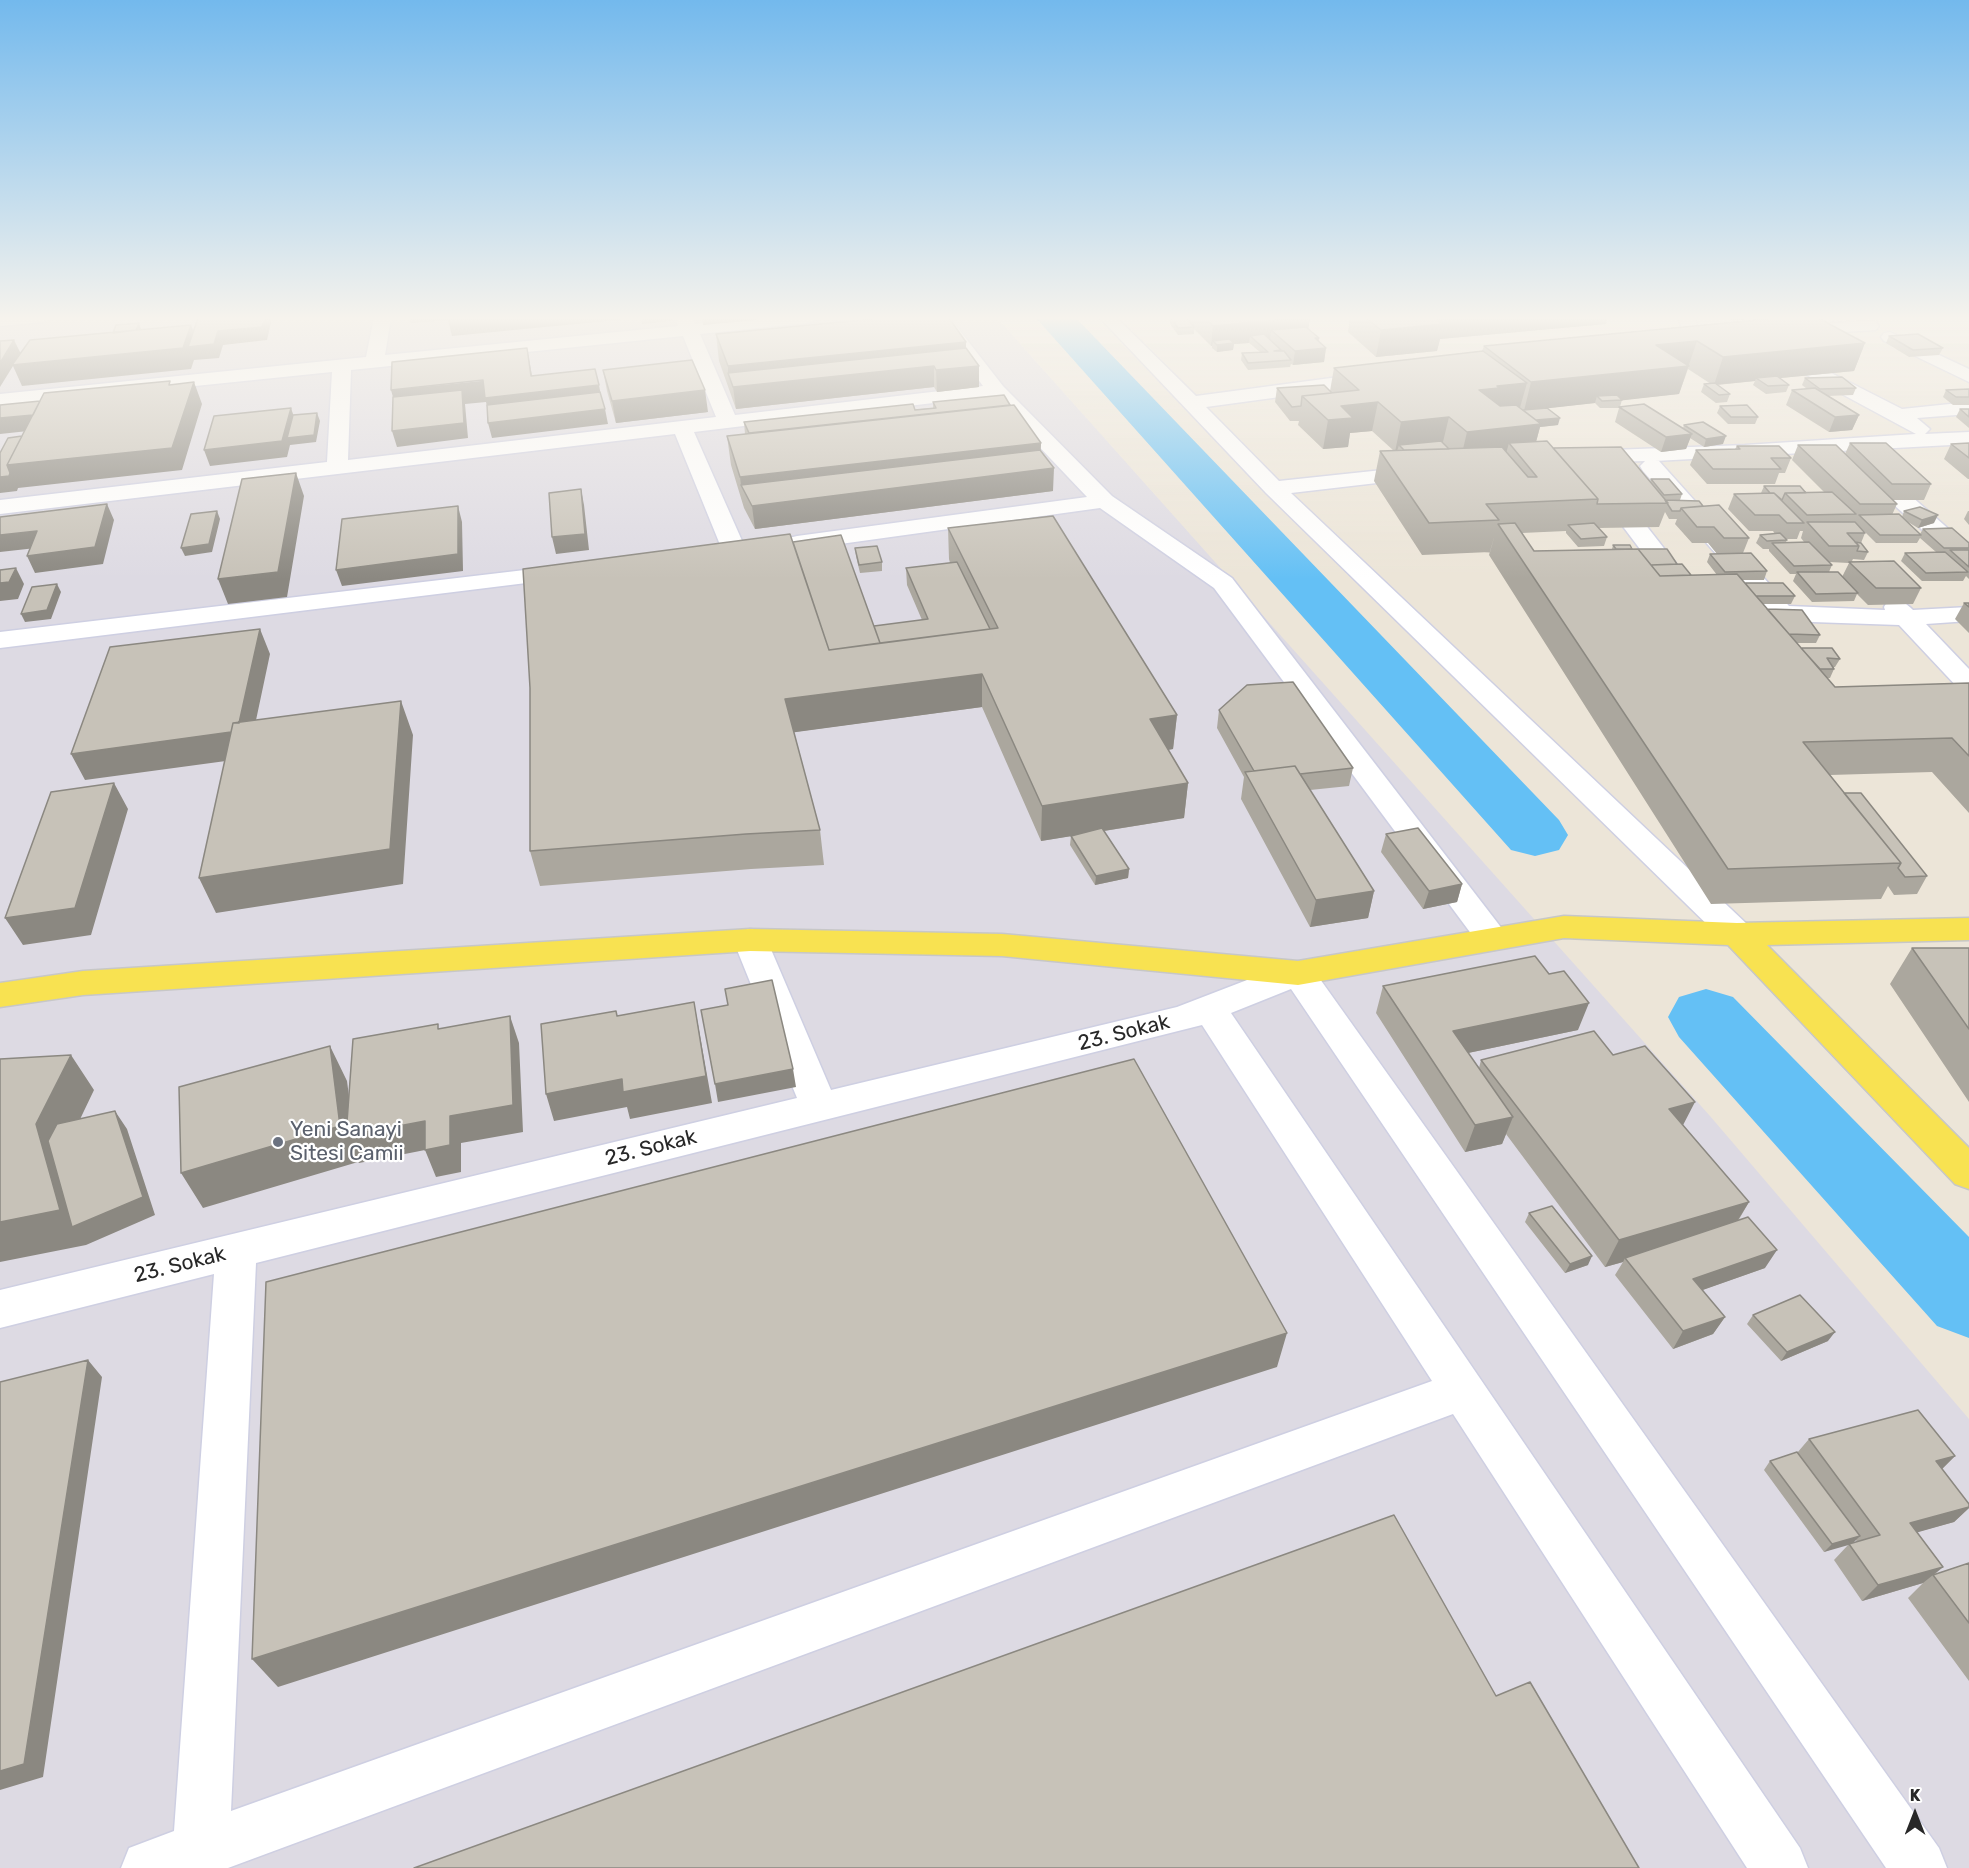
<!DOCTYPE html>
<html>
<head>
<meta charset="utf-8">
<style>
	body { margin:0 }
	#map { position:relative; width:1969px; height:1868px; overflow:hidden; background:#ece5d8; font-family:Rubik,sans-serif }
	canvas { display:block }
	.north { position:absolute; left:1885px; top:1784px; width:60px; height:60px; -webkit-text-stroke:4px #fff; paint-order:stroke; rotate:0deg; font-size:16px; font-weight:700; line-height:24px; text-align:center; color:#282828 }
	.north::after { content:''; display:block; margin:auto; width:21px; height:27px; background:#282828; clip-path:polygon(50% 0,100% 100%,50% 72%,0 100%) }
</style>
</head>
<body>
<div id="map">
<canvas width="1969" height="1868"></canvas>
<div class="north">K</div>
</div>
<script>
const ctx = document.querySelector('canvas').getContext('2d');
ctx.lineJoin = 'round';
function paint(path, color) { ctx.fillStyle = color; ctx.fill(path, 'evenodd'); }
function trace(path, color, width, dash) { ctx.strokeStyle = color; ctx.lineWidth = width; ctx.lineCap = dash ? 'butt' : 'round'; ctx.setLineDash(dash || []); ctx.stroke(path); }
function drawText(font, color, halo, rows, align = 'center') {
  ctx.font = font + ' Rubik,sans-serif'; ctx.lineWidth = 4.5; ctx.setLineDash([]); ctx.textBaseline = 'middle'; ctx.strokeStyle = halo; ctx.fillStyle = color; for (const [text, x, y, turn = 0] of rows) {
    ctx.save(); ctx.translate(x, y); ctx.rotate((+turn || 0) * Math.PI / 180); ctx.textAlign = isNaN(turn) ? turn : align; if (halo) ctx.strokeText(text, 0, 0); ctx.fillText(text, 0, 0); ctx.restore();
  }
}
const industrial = new Path2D(`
	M0 318H997L1710 1116 1969 1419V1868H0Z`);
const river = new Path2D(`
	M1036 318H1076L1559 820 1568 835 1559 850 1535 856 1511 850Z
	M1706 989 1733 997 1969 1237V1338L1937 1326 1679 1037 1668 1017 1679 997Z`);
const minor = new Path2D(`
	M0 318H46L43 322 0 326Z
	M374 318H391L385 355 678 326 676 318H692L695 324 758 318H814L812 322 806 323 700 334 735 415 983 386 932 318H950L1003 386 1112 496 1232 578 1510 939 1505 947 1493 950 1481 947 1214 588 1100 508 797 550 789 548 785 543 789 538 797 536 1087 497 991 396 694 432 747 552 743 557 735 559 727 557 723 552 675 434 0 514V500L327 462 332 372 0 406V394L366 357ZM683 336 716 417 348 460 351 370Z
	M1100 318H1117L1196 396 1376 372 1383 374 1386 378 1383 382 1376 384 1206 407 1279 481 1420 466 1428 467 1431 472 1428 477 1420 478 1291 493 1749 926 1754 934 1749 942 1737 945 1725 942 1266 493Z
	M1679 318H1695L1700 338 1697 342H1685Z
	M1870 321 1876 322 1879 326 1876 330 1794 335 1788 334 1785 330 1788 326 1794 325Z
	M1890 332 1969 369V382L1884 341 1881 337 1884 333Z
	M1782 348 1902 409 1969 402V414L1917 418 1930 429 1925 434 1969 432V444L1655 461H1659L1789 606 1885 610 1884 607 1887 602C1899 599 1904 601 1913 610L1969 607V621L1926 624 1969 669V692L1960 690 1899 625 1783 621 1752 617 1749 612 1752 607 1761 605 1643 471 1640 466 1645 461 1584 463 1577 461 1573 457 1577 453 1584 451 1745 445 1916 434 1775 358 1773 354 1775 350Z
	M1869 465 1877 466 1969 547V566L1961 564 1861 476 1858 471 1861 466Z
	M1608 485 1616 487 1688 579 1691 584 1688 589 1679 591 1670 589 1597 492 1600 487Z
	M567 565 575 567 579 572 575 577 0 648V632Z
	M750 929 762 932 767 940 831 1090 1177 1007 1286 965 1298 961 1310 965 1939 1848 1947 1868H1886L1291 989 1231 1013 1800 1848 1808 1868H1747L1453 1414 228 1868H121L129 1848 174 1831 214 1274 0 1328V1290L797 1098 733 940 738 932ZM1202 1025 1432 1381 231 1811 256 1263Z`);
const major = new Path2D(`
	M1564 916 1737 923 1969 918V940L1767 945 1969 1148V1189L1955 1184 1728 945 1564 938 1298 985 1002 956 750 951 83 995 0 1007V983L83 971 750 929 1002 934 1298 961Z`);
const wall = new Path2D(`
	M878 318H949L966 342V348L979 366V387L937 392 934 387 736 409 719 361 716 334Z
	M1170 318 1188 319V318H1310L1308 329 1319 342 1326 348 1324 362 1293 365 1291 364 1290 367 1248 370 1241 360 1242 353 1260 352 1249 343 1234 344 1233 350 1217 352 1212 348V346H1211L1194 329V334L1178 335 1170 324Z
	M1350 318H1607L1606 324 1440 339 1437 351 1376 357 1348 332Z
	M1725 318H1818L1865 343 1854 371 1780 378 1789 385 1786 392 1766 394 1753 385 1755 381 1717 385 1730 394 1727 402 1716 403 1701 392 1704 384H1711L1688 369 1679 394 1622 400 1620 407 1683 428 1684 425 1723 444 1704 447 1690 438 1686 449 1661 452 1615 422 1619 408H1600L1595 403 1548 408 1558 425 1540 427 1536 442 1650 482 1651 479 1682 494 1680 500 1703 506 1749 538 1743 553 1767 571 1764 580H1742L1745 583 1795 596 1791 604H1763L1767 609 1820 635 1816 643H1797L1801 648 1840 659 1835 667H1833L1834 669 1830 678H1827L1835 687 1969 683V813L1932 772 1830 775 1844 793 1927 876 1917 894 1894 895 1888 886 1881 899 1711 904 1489 555 1495 534 1490 552 1422 555 1374 481 1380 451H1394L1372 431 1350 433 1348 447 1323 449 1298 425 1299 421H1290L1275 402 1277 388 1330 391 1334 368 1482 351 1484 346 1763 319 1727 320ZM1665 512 1669 519H1677L1675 524 1692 543H1708L1717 554H1710L1707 562 1717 575H1691L1677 564 1632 549 1613 545 1612 549 1534 551 1522 533 1566 531V533L1578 547 1604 546 1607 537 1598 528 1659 527Z
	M1889 336 1943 348 1939 355 1909 357 1886 343Z
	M603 370 708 412 616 423 607 391Z
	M1805 378 1856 388 1853 395 1828 396 1859 415 1852 430 1829 432 1786 405 1792 390 1807 389 1802 385Z
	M1969 389V405H1953L1943 397 1946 390Z
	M933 402 1010 405 1041 443 1040 450 1053 491 755 529 744 508 731 465 727 436 745 434 744 422 933 408Z
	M1720 406 1758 417 1755 424H1728L1717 413Z
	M1960 409H1969V428L1956 417Z
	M1850 443 1931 484 1924 500H1892L1897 504 1892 515 1902 517 1904 511 1934 523 1918 528 1908 522 1920 534 1923 529 1969 543V579L1966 576 1963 581H1922L1901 561 1905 553 1936 552 1920 538 1917 543H1876L1862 529 1865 533 1861 543 1868 552 1864 560 1853 559 1852 561 1921 588 1913 604 1868 605 1857 594 1854 601 1812 602 1793 581 1796 574H1790L1769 551V549H1763L1756 543 1760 535 1775 534 1773 531H1749L1728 509 1734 494 1761 493 1764 486 1806 493 1824 492 1792 460 1798 445 1845 454ZM1800 531H1803L1801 538 1804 542H1786L1787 540 1785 539H1797ZM1829 562 1849 563 1842 577 1829 572 1832 565Z
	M1969 443V479H1968L1944 459 1951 444Z
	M1737 446 1791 458 1785 473H1779L1775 484H1707L1690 465 1696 450 1735 449Z
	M1968 511H1969V525L1964 519Z
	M948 528 1177 715 1173 749 1168 750 1188 783 1184 818 1104 831 1129 869 1128 878 1095 885 1070 845 1071 836 1041 841 982 707 794 732 820 830 824 865 751 869 540 886 530 851V688L793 542 874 626 922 620 907 585 906 568 950 563 949 559Z
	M855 548 882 562V571L860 573 856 556Z
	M1964 603H1969V633L1955 619Z
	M1219 710 1353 768 1349 786 1310 790 1374 891 1368 918 1310 927 1241 799 1244 777 1217 728Z
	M1386 834 1462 884 1457 902 1423 909 1381 852Z
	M1912 948H1969V1102L1890 984Z
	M1383 986 1578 1030 1468 1053 1479 1068 1481 1060 1613 1055 1683 1125 1749 1202 1738 1221 1765 1268 1702 1290 1725 1317 1713 1334 1673 1349 1615 1275 1623 1262 1605 1267 1506 1134 1502 1144 1465 1152 1376 1013Z
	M1529 1213 1588 1265 1565 1273 1525 1222Z
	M1753 1315 1828 1341 1781 1361 1747 1324Z
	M1809 1439 1955 1456 1942 1469 1969 1504V1508L1954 1522 1917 1532 1943 1567 1935 1574 1969 1563V1681L1908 1598 1923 1583 1862 1601 1834 1560 1849 1544 1857 1542 1856 1540 1824 1552 1764 1470 1770 1461 1797 1453Z`);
const shadedWall = new Path2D(`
	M265 318H272L267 340 223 345 219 358 194 360 191 369 22 386 13 366 0 387V363L14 340 21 354 191 325 199 346 218 331Z
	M409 318H638L452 336 448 320 411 323Z
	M641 318H674L670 321 642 324Z
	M702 318H777L703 325Z
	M1297 318H1310L1307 337 1271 330 1270 340 1250 336 1249 343 1234 344 1233 350 1217 352V345L1213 341 1212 346H1211L1213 326Z
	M1429 318H1607L1606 324 1440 339 1437 351 1376 357 1381 330Z
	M139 323 141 329 133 352 110 354Z
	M1315 338H1319L1318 349 1326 348 1324 362 1293 365 1295 351Z
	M1697 341 1679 394 1617 401 1597 396 1595 403 1524 411 1531 382 1656 345Z
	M966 342V367L979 366V387L937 392 936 370 934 366V387L736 409 733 387 728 373V366Z
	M1865 343 1854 371 1760 380 1756 378 1755 381 1714 385 1723 357Z
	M527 348 535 392 599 385 603 407 490 420 486 402 465 404 468 438 397 447 392 431 397 412 391 390 531 376Z
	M194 382 202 404 182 470 18 488 17 491 0 493V477L7 465Z
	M1527 383 1519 411 1492 415 1479 390 1497 386Z
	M705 390 708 412 616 423 612 401Z
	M1378 402 1372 431 1350 433 1348 447 1323 449 1328 420 1341 406Z
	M291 408 296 423 317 413 320 421 316 442 290 445 287 457 210 466 204 450Z
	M605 409 608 424 492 438 488 423Z
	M40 414 47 429 0 434V418Z
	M1859 415 1852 430 1829 432 1835 417Z
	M1449 417 1442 446 1399 445 1397 451 1395 452 1401 422Z
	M1560 418 1558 425 1540 427 1533 453 1509 443 1505 457 1460 462 1467 432 1529 421Z
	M1692 434 1686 449 1661 452 1666 437Z
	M1726 436 1723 444 1704 447 1706 439Z
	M1041 443 1040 470 1054 468 1053 491 755 529 752 506 741 485 740 477Z
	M296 473 304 496 287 597 228 604 218 579Z
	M581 489 584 505 589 550 556 554 552 537Z
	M107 504 114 520 103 564 35 573 27 556Z
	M458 506 462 522 463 571 342 586 336 570Z
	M217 511 220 519 212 552 185 556 181 548Z
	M1938 515 1934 523 1918 528 1922 520Z
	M37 531 45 547 0 552V535Z
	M16 568 24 584 18 599 0 601V583Z
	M57 584 61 592 51 619 25 622 21 614Z
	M260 629 270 654 248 758 85 780 71 754Z
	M982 674V707L789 733 785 699Z
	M401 701 413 735 403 884 216 913 199 878Z
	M1177 715 1173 749 1147 753 1150 719Z
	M114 783 128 809 91 935 23 945 5 918Z
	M1188 783 1184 818 1041 841 1042 806Z
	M1129 869 1128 878 1095 885 1096 876Z
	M1462 884 1457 902 1423 909 1429 891Z
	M1374 891 1368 918 1310 927 1316 900Z
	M694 1002 712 1103 630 1119 627 1107 554 1121 546 1094Z
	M1589 1003 1578 1030 1444 1058 1453 1031Z
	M510 1016 519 1043 523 1132 461 1143V1172L436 1177 425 1150 359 1163 357 1160 358 1162 203 1208 181 1173 330 1046 347 1081 354 1135 450 1116Z
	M71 1055 94 1090 61 1159 115 1111 127 1129 155 1215 86 1245 0 1262V1222L36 1124Z
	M793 1069 796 1087 718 1102 715 1084Z
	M1695 1102 1681 1129 1669 1109Z
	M1513 1117 1502 1144 1465 1152 1475 1125Z
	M1749 1202 1733 1228 1625 1258 1623 1262 1605 1267 1619 1240Z
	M1777 1250 1765 1268 1683 1297 1693 1279Z
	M1592 1256 1588 1265 1565 1273 1570 1264Z
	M1725 1317 1713 1334 1673 1349 1683 1331Z
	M1835 1332 1828 1341 1781 1361 1787 1352Z
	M1287 1333 1277 1367 278 1687 252 1659Z
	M88 1360 102 1377 43 1777 0 1790V1771Z
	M1955 1456 1939 1472 1936 1461Z
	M1969 1507V1508L1954 1522 1894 1539 1910 1523Z
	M1860 1536 1852 1544 1824 1552 1832 1544Z
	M1943 1567 1923 1583 1862 1601 1878 1585Z`);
const building = new Path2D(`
	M198 318H265L262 327 218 331 214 344 188 347Z
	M883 318H949L966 342 728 366 716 334Z
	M1171 318H1187L1194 327 1178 328Z
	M1205 318H1297L1213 326Z
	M1366 318H1435L1443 324 1381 330Z
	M1779 318H1818L1865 343 1723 357 1697 341 1656 345 1689 366 1531 382 1484 346Z
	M139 323 136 330 113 333 116 325Z
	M191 325 183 348 12 365 30 340Z
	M1306 327 1319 338H1315L1326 348 1295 351 1271 330Z
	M1264 334 1281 350 1274 351H1284L1291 360 1248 363 1242 353 1268 352 1250 336Z
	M1918 334 1943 348 1913 350 1889 336Z
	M1229 339 1234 343 1217 345 1213 341Z
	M14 340 0 363V341Z
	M527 348 531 376 595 369 599 385 485 398 483 380 391 390 392 362Z
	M966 348 979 366 936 370 934 366 733 387 728 373Z
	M1483 351 1527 383 1497 386 1499 388 1479 390 1500 406 1516 405 1541 424 1467 432 1449 417 1401 422 1378 402 1341 406 1353 418 1328 420 1302 396 1359 390 1334 368Z
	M692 360 705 390 612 401 603 370Z
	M1777 376 1789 385 1768 386 1756 378Z
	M1842 377 1856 388 1820 389 1805 378Z
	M170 381 169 385 194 382 172 448 7 465 44 393Z
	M1715 383 1730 394 1719 395 1704 384Z
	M1324 385 1332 393 1302 396 1301 406 1292 407 1277 388Z
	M1815 388 1859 415 1835 417 1792 390Z
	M1969 389V397H1956L1946 390Z
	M462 390 464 423 392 431 393 397Z
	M600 392 605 409 488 423 487 405Z
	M1004 395 1010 405 749 433 744 422 913 404 915 410 936 408 933 402Z
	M1617 395 1622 400 1602 401 1597 396Z
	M40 401 33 415 0 418V405Z
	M1644 404 1692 434 1666 437 1619 407Z
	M1014 405 1041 443 740 477 727 436Z
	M1747 405 1758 417H1731L1720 406Z
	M291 408 282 441 204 450 214 416Z
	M1547 408 1560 418 1536 420 1523 410Z
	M1960 409H1969V417Z
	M317 413 314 435 287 438 293 415Z
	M1703 422 1726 436 1706 439 1684 425Z
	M22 436 7 465 10 473 9 476 0 477V453L8 438Z
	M1441 441 1449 449 1404 450 1399 445Z
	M1547 441 1598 499 1486 504 1499 520 1429 523 1380 451 1502 447 1528 477H1537L1509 443Z
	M1850 443H1886L1931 484H1892Z
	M1969 443V458L1951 444Z
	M1798 445H1836L1897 504H1860Z
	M1737 446H1779L1791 458H1771L1781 469H1713L1696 450 1740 449Z
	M1621 447 1668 503 1597 504 1598 499 1553 448Z
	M1040 450 1054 468 752 506 741 485Z
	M296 473 278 572 218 579 242 479Z
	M1651 479H1669L1682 494 1664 495Z
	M1764 486H1800L1806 493H1785L1782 500 1774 493H1770Z
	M581 489 585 534 552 537 549 493Z
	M1832 492 1856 514 1807 515 1785 493Z
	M1774 493 1804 523H1787L1779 515H1755L1734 494Z
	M1665 500 1699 501 1703 506 1681 508 1680 511H1672Z
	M107 504 95 547 27 556 37 531 0 535V517Z
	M1719 505 1749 538H1724L1714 527H1697L1681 508Z
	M458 506V554L336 570 342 519Z
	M1920 507 1938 515 1922 520 1904 511Z
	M217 511 209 544 181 548 191 514Z
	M1899 514 1921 535H1880L1859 515Z
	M1053 516 1177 715 1150 719 1188 783 1042 806 982 674 785 699 820 830 746 834 530 851V688L523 569 790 534 829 650 998 628 948 528Z
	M1807 522H1855L1865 533H1847L1859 546H1829Z
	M1515 523 1534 551 1638 549 1660 576 1737 574 1835 687 1969 683V756L1952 738 1803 742 1901 863 1728 869 1498 524Z
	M1594 523 1607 537 1581 539 1568 525Z
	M1952 528 1969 543V548H1944L1923 529Z
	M1780 533 1787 540 1767 541 1760 535Z
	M841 535 880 643 829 650 793 542Z
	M1809 542 1832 565 1794 566 1772 543Z
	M1855 542 1861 543 1868 552 1857 551 1859 546Z
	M1613 545H1630L1632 549H1616Z
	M877 546 882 562 859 565 855 548Z
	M1638 549H1667L1677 564 1651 565Z
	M1950 550H1969V567Z
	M1945 552 1968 572 1926 573 1905 553Z
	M1751 553 1767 571 1725 572 1710 554Z
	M1894 561 1921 588H1876L1849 562Z
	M957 562 990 629 880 643 874 626 928 619 906 568Z
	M1682 564 1691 575 1660 576 1651 565Z
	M16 568 9 582 0 583V570Z
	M1797 572H1838L1858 593 1816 594Z
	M1745 583H1783L1795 596H1756Z
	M57 584 47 610 21 614 32 587Z
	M1964 603H1969V607Z
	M1767 609 1802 610 1820 635 1789 634Z
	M260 629 239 723H233L231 732 71 754 110 647Z
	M1801 648H1832L1840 659 1827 658 1834 669H1820Z
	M1293 682 1353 768 1300 774 1295 766 1254 771 1219 710 1247 685Z
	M401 701 390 849 199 878 233 723Z
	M1295 766 1374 891 1316 900 1245 772Z
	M114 783 75 908 5 918 51 792Z
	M1844 793H1861L1927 876 1905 877 1898 868 1901 863Z
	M1102 828 1129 869 1096 876 1071 836Z
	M1418 828 1462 884 1429 891 1386 834Z
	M1912 948H1969V1029Z
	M1535 956 1549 974 1564 971 1589 1003 1453 1031 1513 1117 1475 1125 1383 986Z
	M772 980 793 1069 715 1084 701 1010 728 1005 725 989Z
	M694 1002 706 1076 623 1092 622 1079 546 1094 541 1024 616 1011 617 1016Z
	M510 1016 513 1105 450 1116V1145L425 1150V1121L346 1136 353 1039 438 1024V1029Z
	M1594 1031 1613 1055 1645 1046 1695 1102 1669 1109 1749 1202 1619 1240 1481 1060Z
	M330 1046 340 1126 181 1173 179 1087Z
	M71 1055 36 1124 60 1210 0 1222V1059Z
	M1134 1059 1287 1333 252 1659 266 1282Z
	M115 1111 143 1197 72 1227 48 1141 57 1124Z
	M1552 1206 1592 1256 1570 1264 1529 1213Z
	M1748 1217 1777 1250 1693 1279 1725 1317 1683 1331 1625 1258Z
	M1800 1295 1835 1332 1787 1352 1753 1315Z
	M88 1360 24 1764 0 1771V1382Z
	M1918 1410 1955 1456 1936 1461 1969 1504V1507L1910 1523 1943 1567 1878 1585 1849 1544 1880 1535 1809 1439Z
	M1797 1452 1860 1536 1832 1544 1770 1461Z
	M1394 1515 1496 1696 1530 1682 1639 1868H414Z
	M1969 1563V1623L1933 1575Z`);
const markers = [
	[278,1142,6,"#6b7280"]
];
const streetNames = [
	["23. Sokak",1124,1033,-14],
	["23. Sokak",651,1148,-14],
	["23. Sokak",180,1265,-14]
];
const worshipNames = [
	["Yeni Sanayi",290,1130],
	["Sitesi Camii",290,1154]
];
paint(industrial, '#dddae3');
paint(river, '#64c0f5');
trace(minor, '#cecfe2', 3);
trace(major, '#c7c7c7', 3);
paint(minor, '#fff');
paint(major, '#f8e251');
paint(wall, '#aba79e');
paint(shadedWall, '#8b8881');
paint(building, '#c7c2b8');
trace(building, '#8b8881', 1.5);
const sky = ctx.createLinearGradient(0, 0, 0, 579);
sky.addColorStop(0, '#73b9ed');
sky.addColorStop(0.55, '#f6f3ed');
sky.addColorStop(1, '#f6f3ed00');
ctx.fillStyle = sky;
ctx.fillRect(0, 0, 1969, 579);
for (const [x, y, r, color] of markers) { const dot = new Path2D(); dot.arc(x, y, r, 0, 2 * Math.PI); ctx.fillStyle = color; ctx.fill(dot); trace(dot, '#fff', 2); }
drawText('21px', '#282828', '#fff', streetNames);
drawText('21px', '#5b616d', '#fff', worshipNames, 'left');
</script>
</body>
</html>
